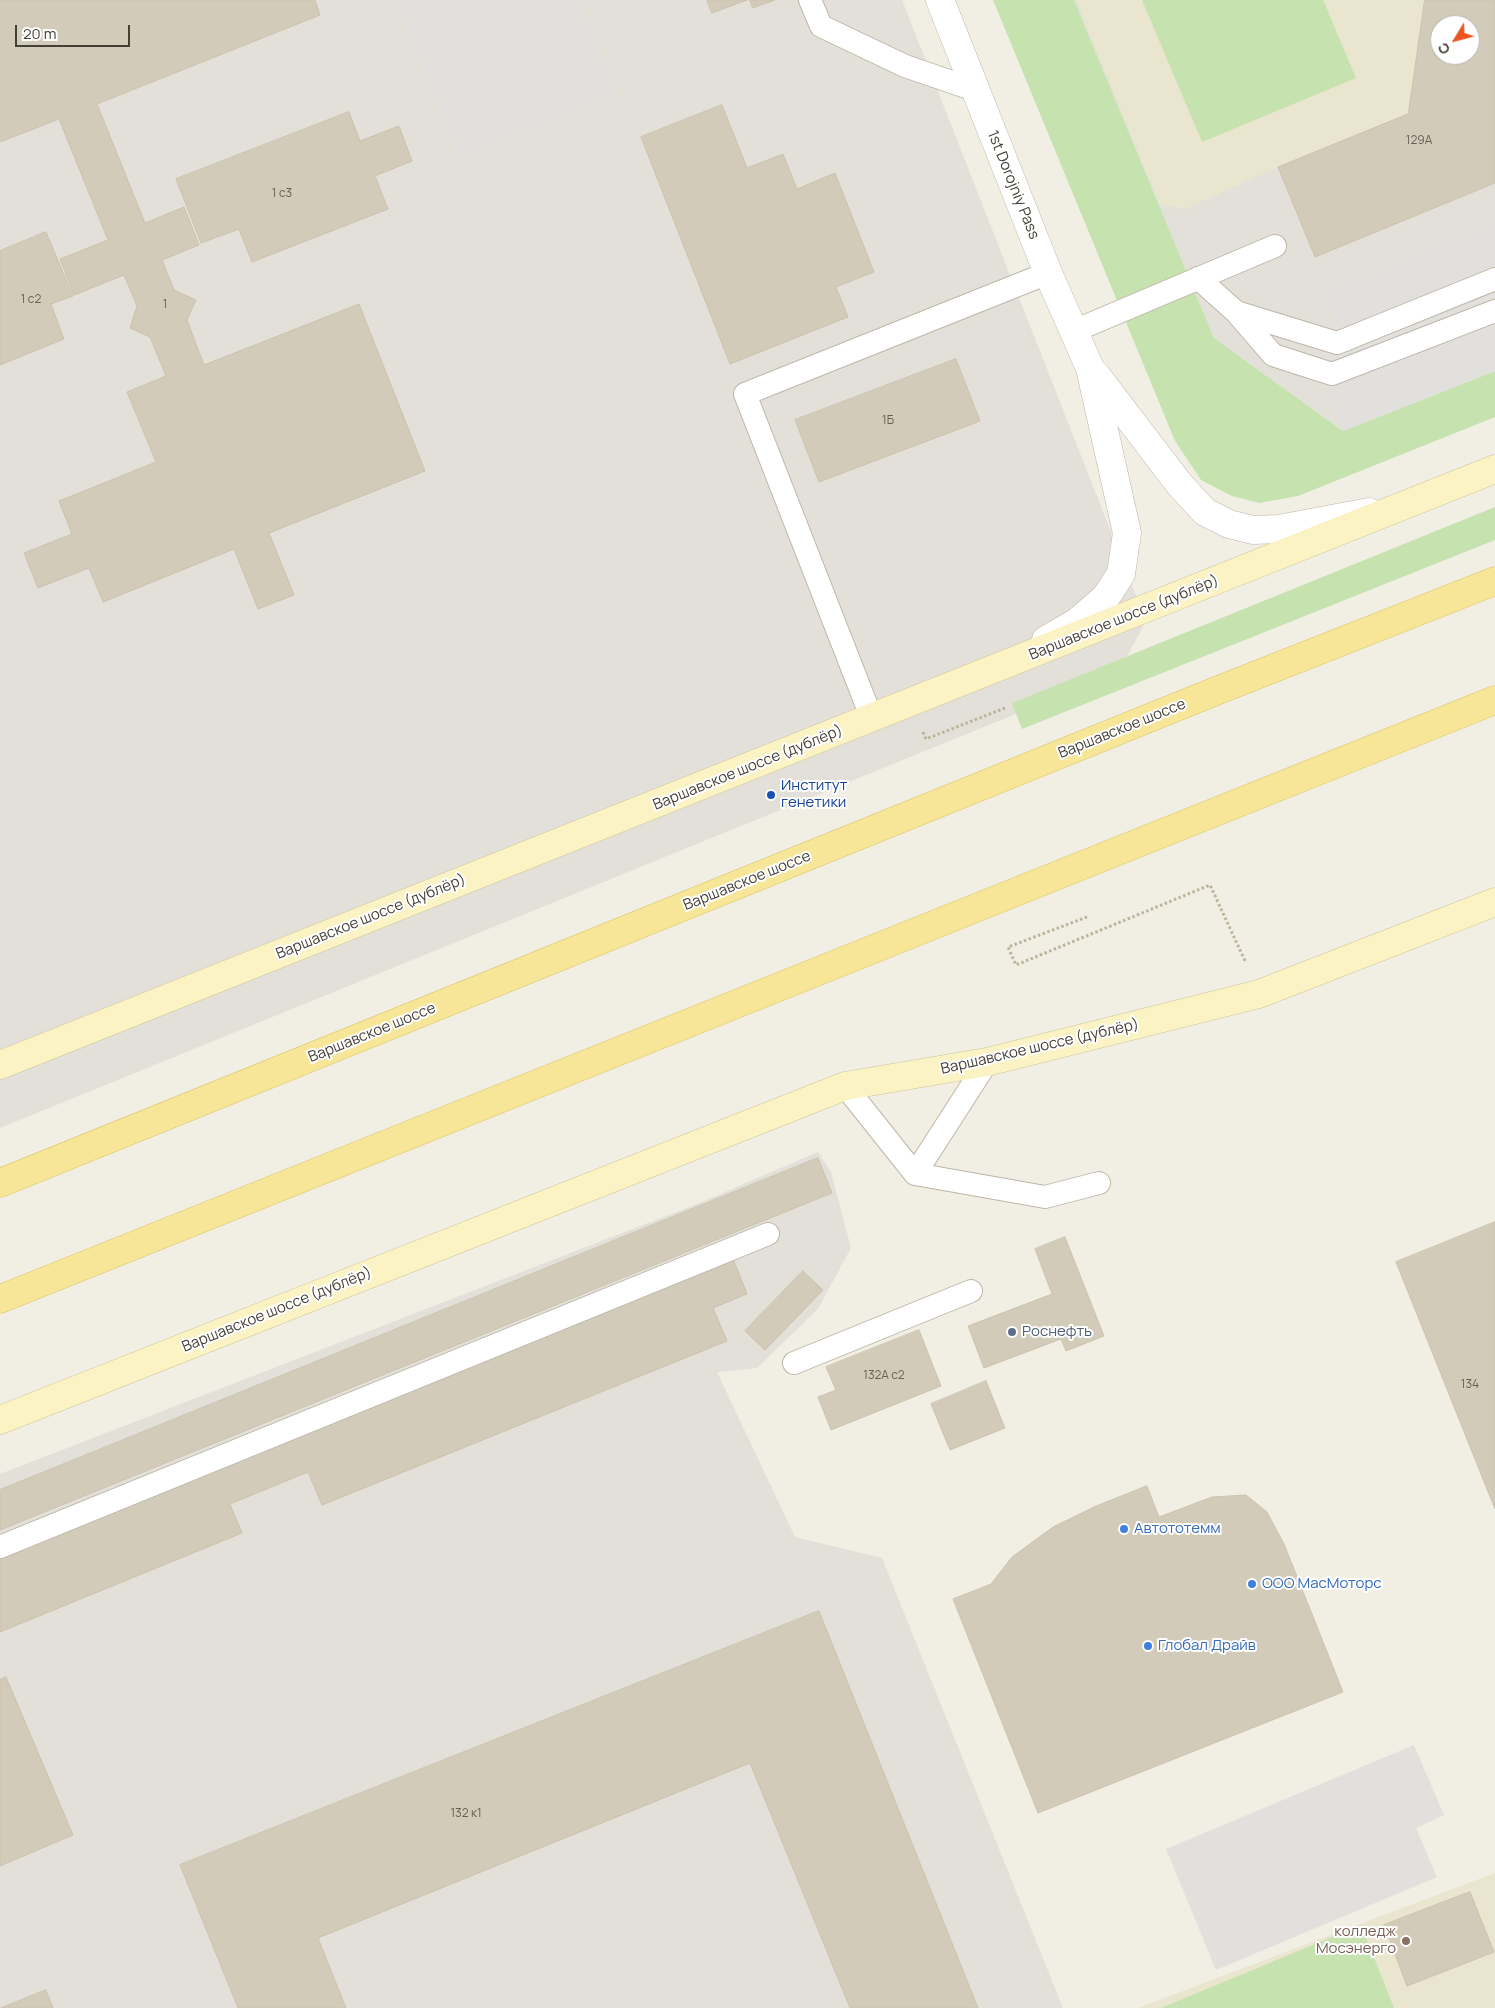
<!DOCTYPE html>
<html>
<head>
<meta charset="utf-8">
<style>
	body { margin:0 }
	#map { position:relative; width:1495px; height:2008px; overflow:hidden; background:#f1eee4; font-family:Manrope,sans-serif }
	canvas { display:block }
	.north { position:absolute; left:1430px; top:15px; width:50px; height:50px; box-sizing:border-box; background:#fff; border:1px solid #b4b2ae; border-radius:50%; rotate:233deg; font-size:14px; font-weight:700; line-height:20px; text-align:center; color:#433f35 }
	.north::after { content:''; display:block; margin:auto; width:18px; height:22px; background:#ec5420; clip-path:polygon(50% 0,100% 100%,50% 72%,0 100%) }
	.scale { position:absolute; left:15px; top:25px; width:115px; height:22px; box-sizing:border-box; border:2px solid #433f35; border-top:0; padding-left:6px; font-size:15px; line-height:18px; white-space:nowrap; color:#433f35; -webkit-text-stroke:4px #fff; paint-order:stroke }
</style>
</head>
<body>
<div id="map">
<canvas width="1495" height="2008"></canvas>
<div class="north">С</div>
<div class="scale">20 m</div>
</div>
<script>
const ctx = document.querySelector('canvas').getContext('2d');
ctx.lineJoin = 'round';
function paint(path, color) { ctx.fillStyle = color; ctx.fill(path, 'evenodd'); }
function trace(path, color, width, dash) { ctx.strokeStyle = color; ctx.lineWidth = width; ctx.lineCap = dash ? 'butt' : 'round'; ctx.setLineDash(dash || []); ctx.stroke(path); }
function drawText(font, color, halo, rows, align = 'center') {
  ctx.font = font + ' Manrope,sans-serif'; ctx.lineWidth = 4; ctx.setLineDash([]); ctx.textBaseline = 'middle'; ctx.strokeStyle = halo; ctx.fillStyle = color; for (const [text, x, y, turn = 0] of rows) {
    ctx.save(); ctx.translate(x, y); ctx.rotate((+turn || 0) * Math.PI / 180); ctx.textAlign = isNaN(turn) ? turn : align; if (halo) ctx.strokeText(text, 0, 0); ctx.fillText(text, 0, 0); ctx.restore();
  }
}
const industrial = new Path2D(`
	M0 0H902L1146 621 1125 660 1077 689 0 1128Z
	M1074 0H1495V371L1343 431 1214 338ZM1440 25H1470V55H1440Z
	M818 1152 831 1172 851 1248 818 1309 757 1368 717 1372 795 1537 882 1558 1063 2008H0V1474L697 1204Z`);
const education = new Path2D(`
	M1076 0H1425L1408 114 1278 167 1185 209 1159 204Z
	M1495 1873V2008H1138Z`);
const green = new Path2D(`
	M993 0H1074L1214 338 1343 431 1495 371V417L1298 496 1259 503 1232 496 1201 480 1175 441Z
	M1142 0H1323L1356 78 1202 142Z
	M1495 507V540L1022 729 1012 703Z
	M1361 1925 1394 2008H1161Z`);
const parking = new Path2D(`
	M396 0H579L617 95 459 158Z
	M1495 222V371L1343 431 1328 395 1339 327 1323 291Z
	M1414 1745 1444 1815 1416 1828 1437 1877 1216 1970 1166 1849Z`);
const building = new Path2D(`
	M0 0H315L320 15 97 104 145 223 184 207 199 245 162 260 174 290 196 300 187 320 204 365 359 304 425 471 269 533 294 595 258 609 234 549 103 602 89 568 38 588 24 553 72 534 59 501 156 462 127 392 166 376 150 337 130 328 137 306 124 275 74 295 60 259 108 240 59 119 0 142Z
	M707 0H747L712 13Z
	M750 0H775L753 8Z
	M1425 0H1495V183L1315 257 1278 167 1408 114ZM1440 25H1470V55H1440Z
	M722 105 747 168 783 154 797 189 835 173 874 272 836 287 848 317 730 364 641 137Z
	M349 112 360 141 399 126 412 161 375 176 388 209 252 262 239 229 201 243 176 179Z
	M46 232 73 296 51 304 64 339 0 365V251Z
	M956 359 980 421 819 482 795 420Z
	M818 1158 832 1193 0 1530V1490Z
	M1495 1222V1509L1396 1262Z
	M1065 1237 1104 1336 1066 1351 1061 1339 984 1368 968 1326 1052 1294 1035 1249Z
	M734 1261 747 1294 713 1308 727 1341 322 1505 308 1472 230 1504 242 1533 0 1632V1559Z
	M803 1271 823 1290 765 1350 745 1331Z
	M919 1330 941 1386 831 1430 818 1397 836 1390 826 1367Z
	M986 1381 1005 1428 950 1450 931 1404Z
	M1147 1486 1159 1517 1212 1497 1246 1495 1267 1512 1284 1544 1343 1692 1038 1813 953 1599 991 1584 1012 1557 1053 1527 1094 1507Z
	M819 1611 978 2008H850L750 1763 318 1938 346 2008H238L180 1865Z
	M6 1677 73 1835 0 1866V1680Z
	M1470 1892 1494 1952 1407 1986 1384 1925Z
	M46 1990 53 2008H1Z`);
const path = new Path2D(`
	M923 732 926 739 1005 708
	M1087 917 1008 947 1016 965 1210 885 1246 963`);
const service = new Path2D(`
	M810 0 821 26 905 66 975 90
	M1198 278 1236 312 1273 355 1332 374 1495 311
	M1236 312 1337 343 1495 279
	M1074 331 1275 246
	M872 719 745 394 1048 273
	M845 1086 915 1174 1045 1197 1099 1183
	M915 1174 987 1062
	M794 1363 971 1291
	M0 1547 768 1234`);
const tertiary = new Path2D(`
	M940 0 1048 273 1090 368 1127 533 1121 574 1106 597 1077 622 1046 640
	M1096 375 1180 485 1205 512 1229 524 1253 530 1279 529 1369 512`);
const secondary = new Path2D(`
	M0 1065 1495 469
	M0 1420 845 1086 987 1062 1259 994 1495 902`);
const primary = new Path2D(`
	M0 1183 1216 691 1495 581
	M0 1299 1495 700`);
const markers = [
	[771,795,5,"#1a4fb4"],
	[1012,1332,5,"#5c6f8a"],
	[1124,1529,5,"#3f7fe0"],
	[1252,1584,5,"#3f7fe0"],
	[1148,1646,5,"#3f7fe0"],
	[1406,1941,5,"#8d6e63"]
];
const numberNames = [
	["129А",1419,141],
	["1 с3",282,194],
	["1 с2",31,300],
	["1",165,305],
	["1Б",888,421],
	["132А с2",884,1376],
	["134",1470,1385],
	["132 к1",466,1814]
];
const streetNames = [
	["1st Dorojniy Pass",1013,185,68],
	["Варшавское шоссе (дублёр)",1124,618,-22],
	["Варшавское шоссе",1122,729,-22],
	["Варшавское шоссе (дублёр)",748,768,-22],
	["Варшавское шоссе",747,881,-22],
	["Варшавское шоссе (дублёр)",371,917,-22],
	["Варшавское шоссе",372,1033,-22],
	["Варшавское шоссе (дублёр)",1040,1047,-13],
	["Варшавское шоссе (дублёр)",277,1310,-22]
];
const transitNames = [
	["Институт",781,786],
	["генетики",781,803]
];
const serviceNames = [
	["Роснефть",1022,1332]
];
const shopNames = [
	["Автототемм",1134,1529],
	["ООО МасМоторс",1262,1584],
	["Глобал Драйв",1158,1646]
];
const educationNames = [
	["колледж",1396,1932],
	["Мосэнерго",1396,1949]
];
paint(industrial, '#e3e0d9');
paint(education, '#e9e5cf');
paint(green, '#c6e3af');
paint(parking, '#e2e0dc');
paint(building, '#d2cbba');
trace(building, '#ccc3ae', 1);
trace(service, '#bcb7a8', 24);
trace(tertiary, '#bcb7a8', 29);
trace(secondary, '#cec597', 29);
trace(primary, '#dbc568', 29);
trace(path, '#bcb49a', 3, [2.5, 2.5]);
trace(service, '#fff', 22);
trace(tertiary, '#fff', 28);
trace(secondary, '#fbf3c4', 28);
trace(primary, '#f7e697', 28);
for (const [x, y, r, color] of markers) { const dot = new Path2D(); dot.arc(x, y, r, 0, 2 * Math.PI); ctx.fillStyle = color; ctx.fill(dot); trace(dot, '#fff', 2); }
drawText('12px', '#676256', null, numberNames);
drawText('15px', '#433f35', '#fff', streetNames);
drawText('15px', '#164399', '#fff', transitNames, 'left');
drawText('15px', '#4e5e75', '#fff', serviceNames, 'left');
drawText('15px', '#366cbe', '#fff', shopNames, 'left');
drawText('15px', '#785e54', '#fff', educationNames, 'right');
</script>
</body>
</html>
